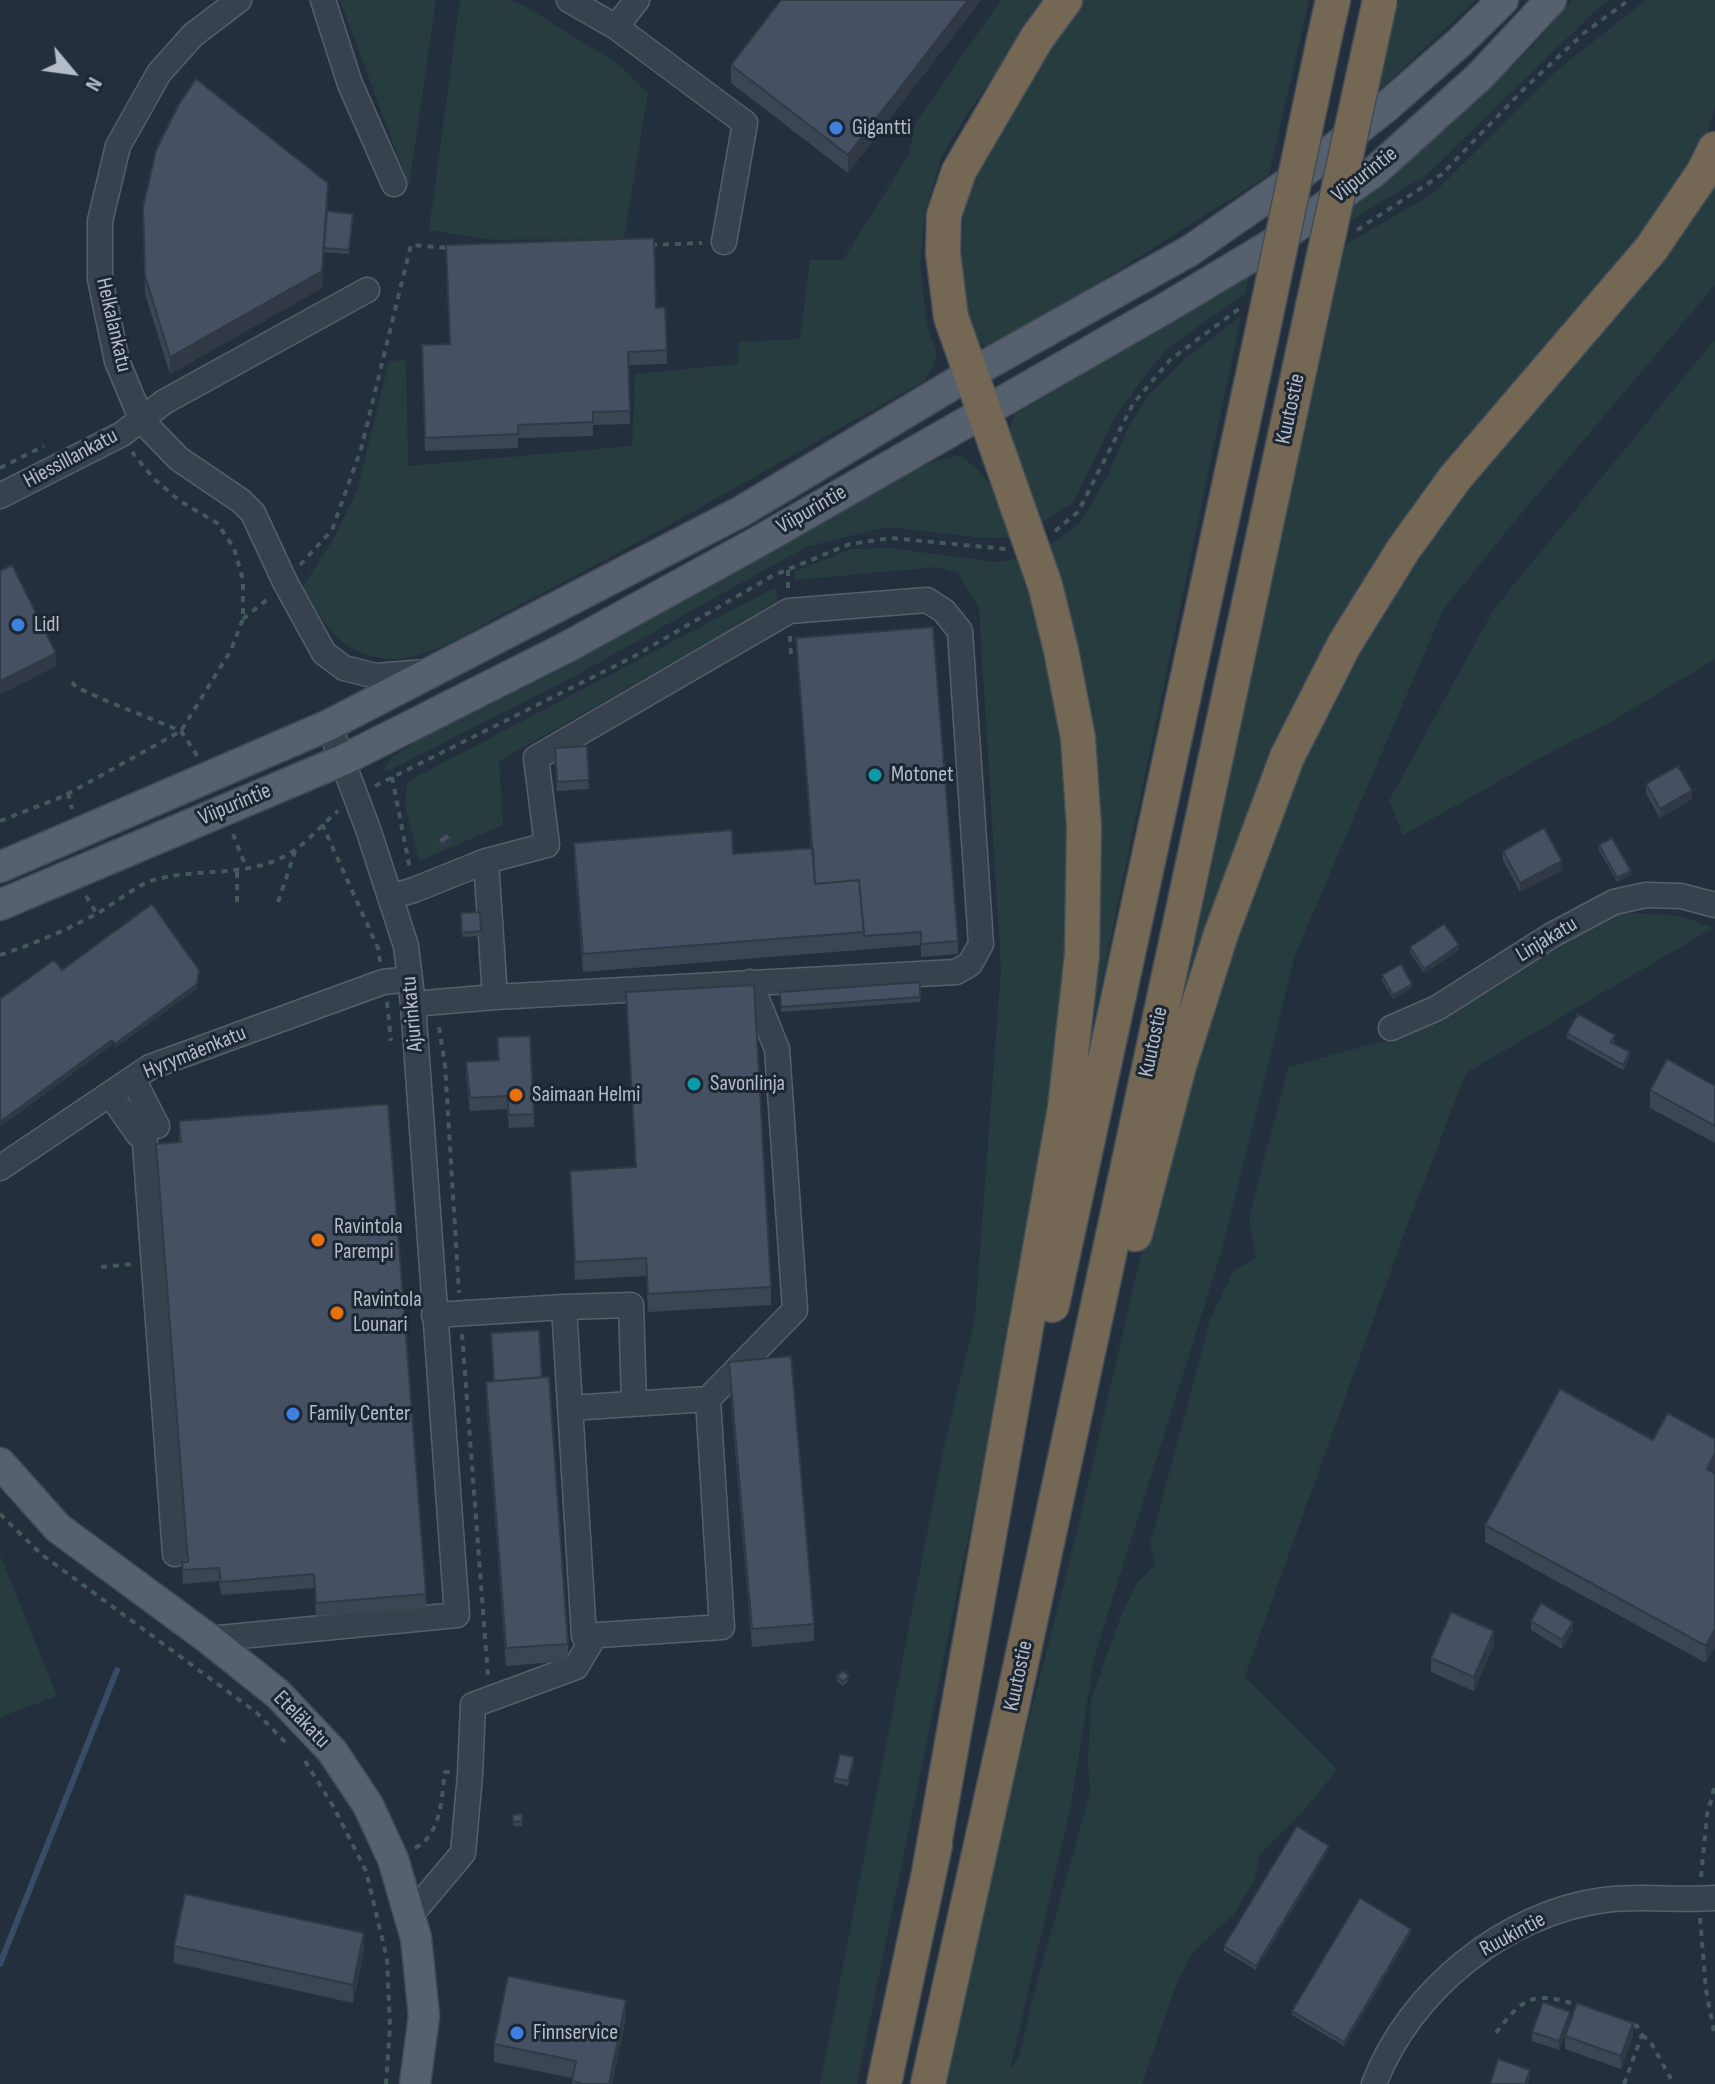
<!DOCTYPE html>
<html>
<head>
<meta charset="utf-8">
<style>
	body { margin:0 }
	#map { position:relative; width:1715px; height:2084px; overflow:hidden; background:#242f3e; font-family:"Sofia Sans Condensed",sans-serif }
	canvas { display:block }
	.north { position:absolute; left:32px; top:32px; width:80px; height:80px; -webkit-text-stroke:6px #1d2633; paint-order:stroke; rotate:119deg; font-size:22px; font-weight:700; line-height:32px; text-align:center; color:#b4bcc9 }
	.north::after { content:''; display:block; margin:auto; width:28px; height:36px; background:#b4bcc9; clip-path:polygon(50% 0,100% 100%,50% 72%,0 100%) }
</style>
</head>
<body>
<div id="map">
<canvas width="1715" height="2084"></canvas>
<div class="north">N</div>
</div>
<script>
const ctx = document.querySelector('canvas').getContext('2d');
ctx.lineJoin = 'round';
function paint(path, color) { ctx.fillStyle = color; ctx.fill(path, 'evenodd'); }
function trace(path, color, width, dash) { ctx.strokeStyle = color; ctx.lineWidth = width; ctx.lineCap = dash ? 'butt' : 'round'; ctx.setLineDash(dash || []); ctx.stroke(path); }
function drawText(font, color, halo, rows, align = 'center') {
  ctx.font = font + ' "Sofia Sans Condensed",sans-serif'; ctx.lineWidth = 6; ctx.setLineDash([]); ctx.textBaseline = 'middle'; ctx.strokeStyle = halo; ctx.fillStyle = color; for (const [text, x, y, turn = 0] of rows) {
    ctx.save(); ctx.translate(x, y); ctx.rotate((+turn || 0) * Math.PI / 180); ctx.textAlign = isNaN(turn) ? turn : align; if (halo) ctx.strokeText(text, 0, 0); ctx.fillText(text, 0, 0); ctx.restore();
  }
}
const green = new Path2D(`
	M340 0H436L409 186Z
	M460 0H508L521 4 618 64 648 93 624 239 492 240 429 230Z
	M1001 0H1048L969 111 942 156 925 211 920 267 928 330 937 352 932 369 924 381C788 457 653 537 514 608 481 625 429 661 391 659 343 657 323 625 303 586L333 540 357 491 389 361 406 360 408 466 632 446 635 374 738 364 739 342 800 339 810 260H843L908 156 916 122Z
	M1082 0H1309L1269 175 996 347 976 344 960 289 964 211 977 168 1041 58Z
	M1396 0H1476L1375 94Z
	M1572 0H1610L1597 9 1425 176 1351 220 1353 205 1448 128 1539 39Z
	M1646 0H1715V106L1705 140 1659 210 1354 598 1288 716 1241 831 1177 1025 1345 245 1434 193 1555 72Z
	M1715 179V285L1510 527 1443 610 1295 955 1222 1250 1094 1658 1071 1805 1010 2070 1020 2054 1031 2004 1090 1793 1088 1763 1091 1699 1121 1616 1138 1582 1156 1565 1150 1544 1211 1317 1234 1270 1256 1258 1249 1218 1288 1067 1413 1033 1613 912 1681 916 1713 928 1466 1073 1403 1237 1245 1676 1337 1770 1305 1809 1259 1856 1255 1879 1234 1914 1192 1953 1174 1990 1142 2084H947L1006 1810 1077 1532 1149 1220 1215 1000 1264 853 1311 740 1362 640 1465 491 1635 294 1705 198Z
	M1249 276 1245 294 1170 346 1145 375 1113 420 1074 502 1040 524C1030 496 998 441 1015 414Z
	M1241 316 1087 1052 1093 970 1045 549 1080 523 1105 481 1130 424 1150 394 1180 363Z
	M1715 339V659L1611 722 1562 746 1403 835 1389 801 1494 609Z
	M960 456C992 475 999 503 1011 537L986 538 886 527 806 547 573 677 390 770 382 771 392 757 420 739C547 670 676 604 802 534 844 511 915 459 960 456Z
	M890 548 994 562 1017 559 1035 614 1054 690 1069 793V876L1061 1016 1029 1239 857 2084H820L943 1452 975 1317 1001 969 979 608 958 573 937 567 795 580V571L852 549Z
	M776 587 778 603 499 761 503 825 419 861 405 805 407 782Z
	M0 1555 57 1696 0 1717Z`);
const stream = new Path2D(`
	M0 1964 117 1670`);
const path = new Path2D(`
	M1357 230 1441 175 1524 89 1584 33 1629 0
	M651 245 702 243
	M0 468 44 446
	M1055 531 1078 512 1133 404 1170 360 1240 308
	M300 565 332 530 361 449 411 245 450 248
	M788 570V591
	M243 619 269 598
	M790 636 791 657
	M72 682 76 687 109 702 181 731 198 757
	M392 777 410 869
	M375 786 633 657 772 576 850 544 891 538 1006 549
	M68 793 72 809
	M0 821 64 796 181 731 231 650 243 619V580L234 548 217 523 180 501 154 479 132 452
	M322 824 378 948 380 962
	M233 834 246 867
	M86 896 97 914
	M237 902V868
	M278 902 296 849
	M0 955C33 944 65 931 96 914 115 904 134 886 154 880 195 868 242 877 281 858 303 848 320 826 338 811
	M387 1002 391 1041
	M439 1027 445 1065 459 1293
	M101 1267 134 1264
	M462 1334 488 1676
	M0 1514 41 1554 257 1713 287 1744
	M305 1761 333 1806 366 1871 387 1959 390 2027 386 2084
	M415 1848C442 1834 441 1799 445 1772H451
	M1701 1877 1707 1815 1715 1785
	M1700 1918 1706 1990 1715 2037
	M1496 2033C1524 1995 1535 1991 1580 2006
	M1642 2035 1650 2041 1671 2079
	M1624 2084 1642 2035 1637 2026 1630 2024`);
const minor = new Path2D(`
	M239 0 193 35 159 73 118 146 100 221V279L117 361 142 421 179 459 241 501 253 513 285 582 324 653 344 668 376 676 425 672
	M323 0 350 84 394 184
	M569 0 616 27 745 123 724 242
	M616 27 637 0
	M0 496 122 434 164 402 367 290
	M390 897 414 890 486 861 495 997
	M413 1004 495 997 956 972 970 964 981 944 960 631 944 611 927 600 789 611 536 758 547 845 486 861
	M1391 1028 1437 1008 1552 935 1614 902 1646 895 1681 896 1715 905
	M133 1079 157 1126
	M110 1094 138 1134
	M144 1130 175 1554
	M0 1168 150 1067 383 982 410 979
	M564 1307 631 1305 634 1403
	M434 1315 564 1307 584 1636 722 1627 708 1399 795 1310 777 1049 750 982
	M570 1408 708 1399
	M209 1639 457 1615 413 1004 406 946 368 829 329 725
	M410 1916 463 1853 470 1775 473 1705 576 1667 595 1635
	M1374 2084C1409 1991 1505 1913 1604 1900 1642 1895 1678 1901 1715 1898`);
const major = new Path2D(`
	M0 867 329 725 742 511 970 374 1191 250 1305 171 1386 107 1460 42 1503 0
	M0 905 343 760 567 647 761 540 1169 306 1269 246 1375 171 1480 76 1551 0
	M0 1463 58 1528 209 1639 278 1694 332 1751 368 1805 393 1859 416 1938 424 2016 415 2084`);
const highway = new Path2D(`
	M1324 40 1333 0
	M1135 1234 1179 1066 1221 934 1287 757 1344 645 1403 550 1455 478 1651 249 1703 173 1715 149
	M1052 1305 1260 343
	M930 1867 1065 1108 1082 955 1084 827 1078 738 1061 650 1045 585 951 317 943 253 944 215 959 171 1037 38 1065 0
	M884 2084 935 1845
	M928 2084 1011 1710 1313 306`);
const highwayBridge = new Path2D(`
	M1313 306 1380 0
	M1260 343 1324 40`);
const wall = new Path2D(`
	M781 0H981L848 173 731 83V65Z
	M328 201 327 211 353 214 349 254 324 252 322 288 170 374 145 294 143 207Z
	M665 307 667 364 629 365 630 424 593 425V436L518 438V448L425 451 422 358 449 344Z
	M796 638 958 941V954L921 957V945L583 972 574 860V843L733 854 811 848Z
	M587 746 589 789 557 791 555 748Z
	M1646 784 1692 799 1660 818 1646 793Z
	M1599 845 1631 875 1617 882 1599 850Z
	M1503 851 1562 870 1520 892 1503 860Z
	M480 912 481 936 462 937 461 913Z
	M1410 947 1459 950 1424 973 1410 952Z
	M1382 975 1412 988 1393 999 1382 980Z
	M920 982V1002L781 1012 780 992Z
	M626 992 771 1287V1305L648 1312 646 1276 575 1280 570 1171 635 1167Z
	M1567 1033 1615 1040 1613 1043 1630 1057 1623 1070 1567 1038Z
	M497 1037 534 1114V1127L509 1128 507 1109 470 1111 466 1075V1062L498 1060Z
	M1715 1086V1143L1650 1108V1090Z
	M179 1121 426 1594V1608L316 1616 314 1588 221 1595 219 1581 183 1584 182 1562H187L156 1157V1144L179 1142Z
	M491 1333 542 1377 568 1644V1661L506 1666 486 1399V1382L493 1381Z
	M729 1362 814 1624V1641L752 1647 729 1379Z
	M1715 1439V1471L1706 1663 1485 1542V1525L1653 1440Z
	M1531 1621 1573 1631 1562 1649 1531 1630Z
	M1494 1645 1474 1691 1431 1672V1658Z
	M837 1676 849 1680 843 1686 837 1681Z
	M854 1762 848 1786 834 1782V1778Z
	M522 1814V1826H513V1815Z
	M1329 1850 1256 1970 1224 1951V1946Z
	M1411 1933 1344 2046 1292 2015V2011Z
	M174 1946 364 1951 353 2003 174 1963Z
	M626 2018 612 2084H572V2078L494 2062V2044Z
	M1570 2021 1559 2050 1532 2041V2032Z
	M1565 2036H1633L1621 2069 1565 2049Z`);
const shadedWall = new Path2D(`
	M968 0H981L848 173V155Z
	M328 183V201L322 288 170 374V357Z
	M56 653V666L0 695V681Z
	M1692 790V799L1660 818V809Z
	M451 838V843L441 849V845Z
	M1562 861V870L1520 892V883Z
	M1631 871V875L1617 882V878Z
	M1459 945V950L1424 973V969Z
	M199 970 197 989 115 1048V1044Z
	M1412 984V988L1393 999V995Z
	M112 1040V1045L0 1127V1122Z
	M1630 1052V1057L1623 1070V1065Z
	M1715 1453V1471L1707 1487V1469Z
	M1573 1622V1631L1562 1649V1640Z
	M1715 1629V1647L1706 1663V1646Z
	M1494 1631V1645L1474 1691V1677Z
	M1329 1846V1850L1256 1970V1966Z
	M1411 1929V1933L1344 2046V2042Z
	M364 1933V1951L353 2003V1985Z
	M626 2000V2018L612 2084H609Z
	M1570 2012V2021L1559 2050V2041Z
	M1633 2023V2036L1621 2069V2056Z
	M1530 2070V2079L1528 2084H1525Z`);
const building = new Path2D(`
	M781 0H968L848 155 731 65Z
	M196 79 328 183 322 271 170 357 145 276 143 207 156 150 179 104Z
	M327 211 353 214 349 250 324 248Z
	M654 238 656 308 665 307 667 350 628 352 630 411 593 412V422L518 425V434L425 438 422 345 450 344 446 245Z
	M12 565 56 653 0 681V571Z
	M933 627 958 941 921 944V932L864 936 859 880 815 884 796 638Z
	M587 746 589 780 557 782 555 748Z
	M1678 766 1692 790 1660 809 1646 784Z
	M1544 828 1562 861 1520 883 1503 851Z
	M732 830 733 854 813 848 815 884 859 880 864 932 583 954 574 843Z
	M447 833 451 838 441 845 438 839Z
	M1612 838 1631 871 1617 878 1599 845Z
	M152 904 199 970 197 984 115 1044 112 1040 0 1122V999L54 960 62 970Z
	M480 912 481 931 462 933 461 913Z
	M1444 924 1459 945 1424 969 1410 947Z
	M1401 964 1412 984 1393 995 1382 975Z
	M920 982V997L781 1007 780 992Z
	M754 985 771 1287 648 1294 646 1258 575 1262 570 1171 636 1167 626 992Z
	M1578 1014 1615 1035 1611 1042 1630 1052 1623 1065 1567 1033Z
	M530 1036 534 1114 509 1115 507 1096 470 1098 466 1062 499 1060 497 1037Z
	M1667 1059 1715 1086V1126L1650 1090Z
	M388 1104 426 1594 316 1603 314 1574 221 1582 219 1568 183 1570 182 1562H188L156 1144 181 1142 179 1121Z
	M539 1330 542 1377 494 1381 491 1333Z
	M791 1356 814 1624 752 1629 729 1362Z
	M549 1377 568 1644 506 1648 486 1382Z
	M1560 1389 1653 1440 1668 1413 1715 1439V1453L1707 1469 1715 1474V1629L1706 1646 1485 1525Z
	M1541 1603 1573 1622 1562 1640 1531 1621Z
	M1451 1612 1494 1631 1474 1677 1431 1658Z
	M843 1671 849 1676 843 1682 837 1676Z
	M840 1754 854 1757 848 1781 834 1778Z
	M522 1814V1821L513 1822V1815Z
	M1297 1826 1329 1846 1256 1966 1224 1946Z
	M185 1894 364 1933 353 1985 174 1946Z
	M1360 1898 1411 1929 1344 2042 1292 2011Z
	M508 1976 626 2000 609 2084H584L572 2081 576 2061 494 2044Z
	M1543 2002 1570 2012 1559 2041 1532 2032Z
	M1577 2003 1633 2023 1621 2056 1565 2036Z
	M1498 2059 1530 2070 1525 2084H1490Z`);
const markers = [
	[836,128,8,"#3f7fe0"],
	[18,625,8,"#3f7fe0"],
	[875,775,8,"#0f9aa8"],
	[694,1084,8,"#0f9aa8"],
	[516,1095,8,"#e8710a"],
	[318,1240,8,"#e8710a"],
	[337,1313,8,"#e8710a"],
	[293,1414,8,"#3f7fe0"],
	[517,2033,8,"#3f7fe0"]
];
const poiNames = [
	["Gigantti",852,128],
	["Lidl",34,625],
	["Motonet",891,775],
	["Savonlinja",710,1084],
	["Saimaan Helmi",532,1095],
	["Ravintola",334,1227],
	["Parempi",334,1252],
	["Ravintola",353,1300],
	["Lounari",353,1325],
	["Family Center",309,1414],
	["Finnservice",533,2033]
];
const streetNames = [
	["Viipurintie",1365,175,-38],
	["Helkalankatu",113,325,77],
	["Kuutostie",1291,409,-78],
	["Hiessillankatu",71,459,-28],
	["Viipurintie",812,510,-30],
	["Viipurintie",235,805,-23],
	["Linjakatu",1547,940,-31],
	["Ajurinkatu",413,1014,-95],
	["Kuutostie",1154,1042,-78],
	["Hyrymäenkatu",195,1053,-22],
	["Kuutostie",1019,1676,-78],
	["Eteläkatu",301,1720,46],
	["Ruukintie",1513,1935,-28]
];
paint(green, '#263c3f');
trace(stream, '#394c67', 6);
trace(minor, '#565f6c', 27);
trace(major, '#414a57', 33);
trace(highway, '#434c59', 37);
trace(path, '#44595c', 4, [6, 6]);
trace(minor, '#38414e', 24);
trace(major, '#56606e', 30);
trace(highway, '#746855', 34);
trace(highwayBridge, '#434c59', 37, []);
trace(highwayBridge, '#746855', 34);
paint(wall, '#3b4654');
paint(shadedWall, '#303945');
paint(building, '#455162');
trace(building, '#303945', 2);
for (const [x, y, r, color] of markers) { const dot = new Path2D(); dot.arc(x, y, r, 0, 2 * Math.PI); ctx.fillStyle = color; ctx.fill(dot); trace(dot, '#1d2633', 3); }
drawText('22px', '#b4bcc9', '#1d2633', poiNames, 'left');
drawText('22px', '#b4bcc9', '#1d2633', streetNames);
</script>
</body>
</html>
